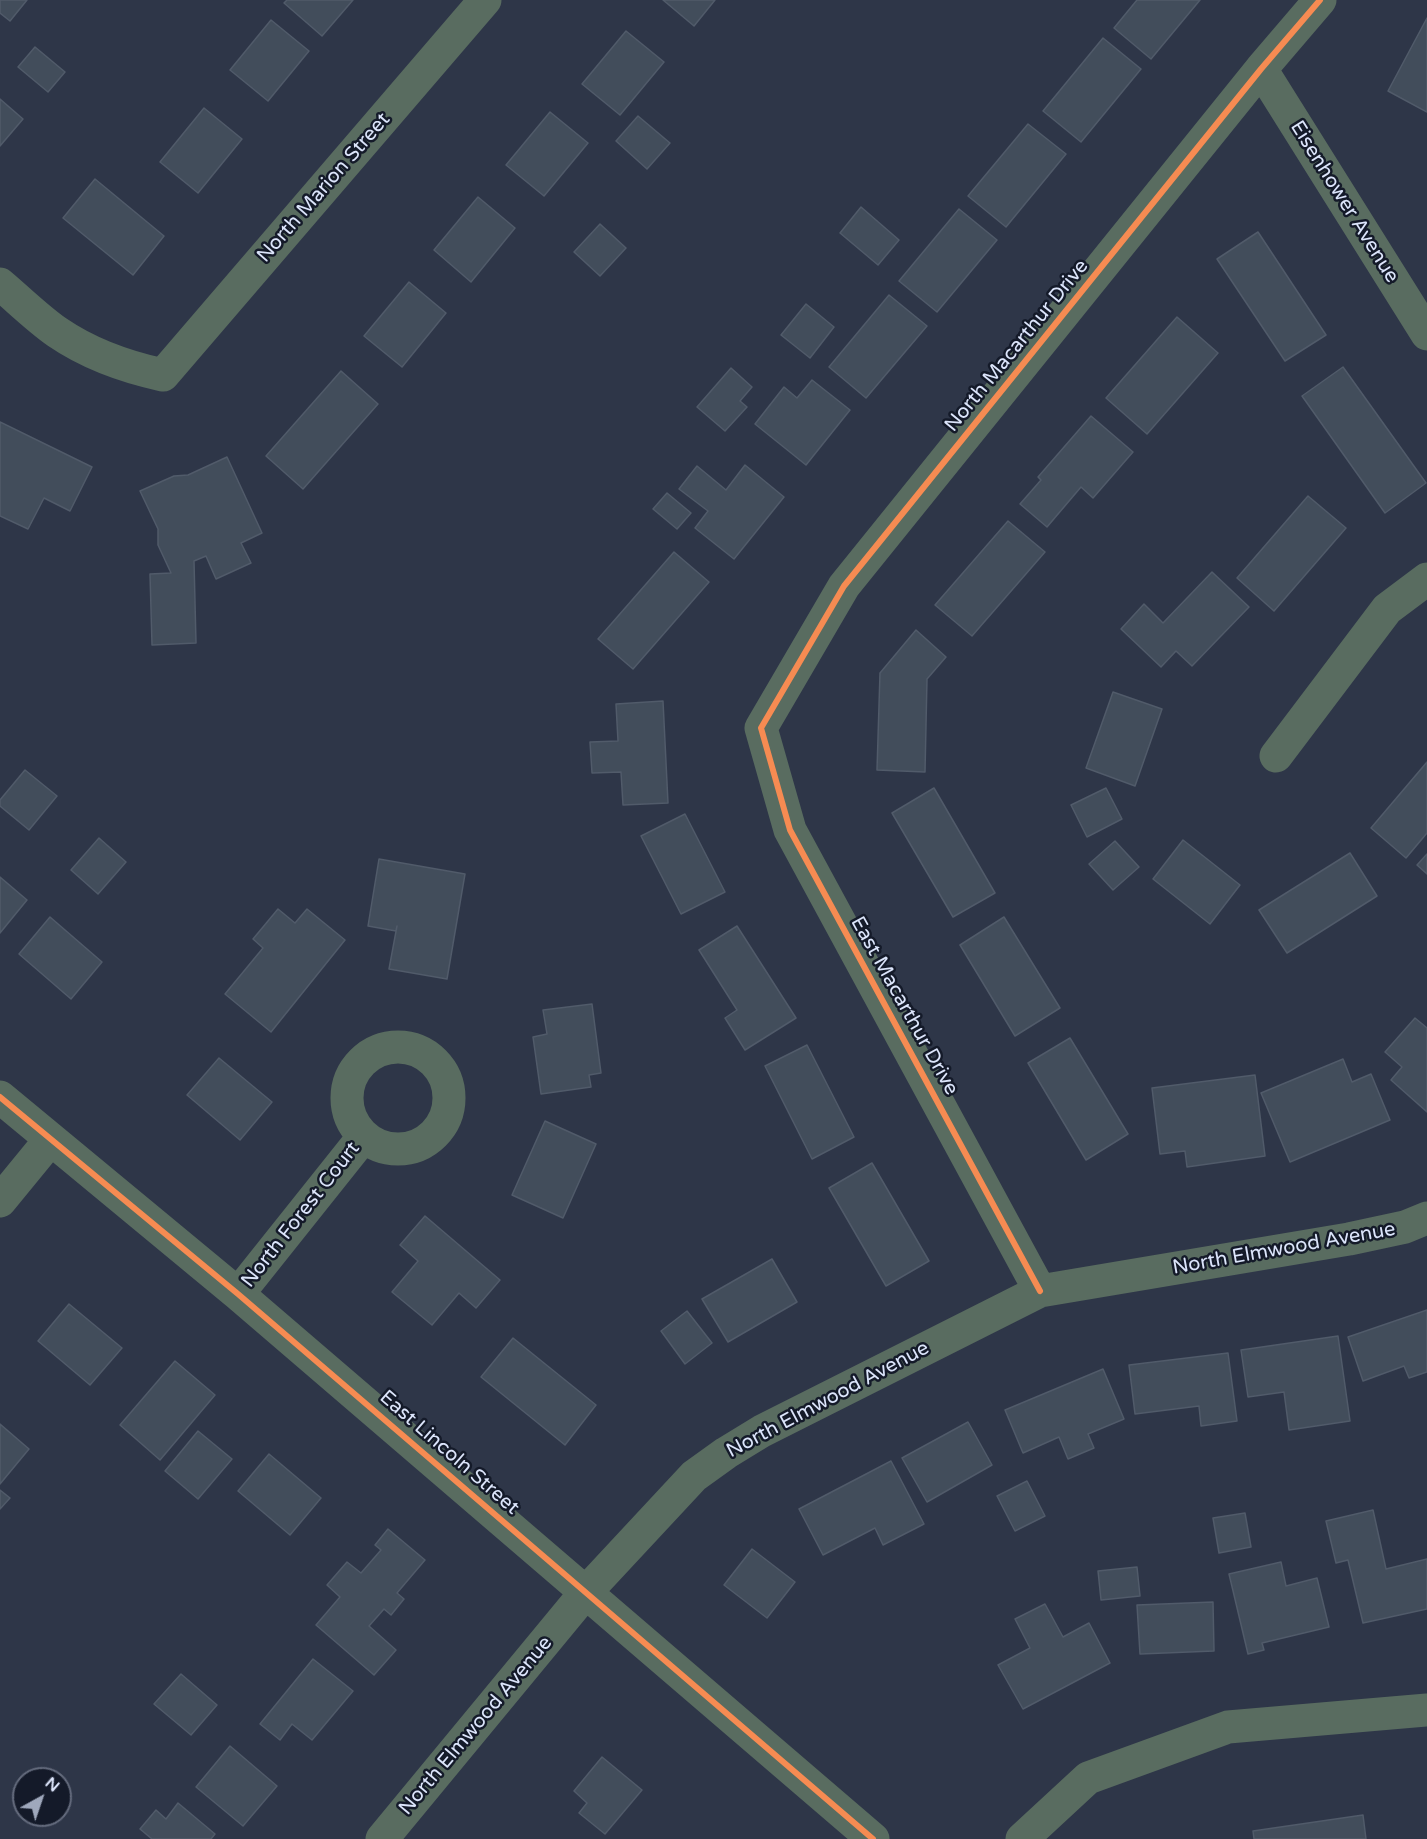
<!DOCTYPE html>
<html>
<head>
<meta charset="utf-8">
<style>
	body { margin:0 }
	#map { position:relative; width:1427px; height:1839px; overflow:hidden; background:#2e3648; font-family:"Varela Round",sans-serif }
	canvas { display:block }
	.north { position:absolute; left:12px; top:1767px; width:60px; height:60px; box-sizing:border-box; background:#141a29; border:2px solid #646b7d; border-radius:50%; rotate:40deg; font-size:16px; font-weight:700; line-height:24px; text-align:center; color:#dce5fb }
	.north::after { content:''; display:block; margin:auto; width:21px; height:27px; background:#9fa8bc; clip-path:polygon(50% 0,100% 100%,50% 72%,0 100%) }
</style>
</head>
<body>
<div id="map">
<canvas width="1427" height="1839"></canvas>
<div class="north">N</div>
</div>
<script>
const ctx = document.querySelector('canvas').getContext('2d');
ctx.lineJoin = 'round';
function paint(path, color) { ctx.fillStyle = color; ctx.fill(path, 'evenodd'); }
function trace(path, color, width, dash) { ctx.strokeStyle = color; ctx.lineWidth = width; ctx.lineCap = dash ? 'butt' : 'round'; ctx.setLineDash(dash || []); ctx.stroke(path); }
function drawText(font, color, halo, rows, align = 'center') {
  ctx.font = font + ' "Varela Round",sans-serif'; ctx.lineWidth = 5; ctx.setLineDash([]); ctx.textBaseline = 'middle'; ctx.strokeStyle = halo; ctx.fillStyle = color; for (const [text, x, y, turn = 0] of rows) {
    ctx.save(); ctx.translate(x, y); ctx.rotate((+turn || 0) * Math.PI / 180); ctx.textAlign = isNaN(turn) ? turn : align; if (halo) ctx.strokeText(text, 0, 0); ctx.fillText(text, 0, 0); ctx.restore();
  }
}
const building = new Path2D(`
	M0 0H27L10 21 0 13Z
	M287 0H353L322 36 284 3Z
	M663 0H715L694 26Z
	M1137 0H1200L1151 59 1114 28Z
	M1427 18V112L1388 91Z
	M271 20 309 51 268 101 230 70Z
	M626 31 664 62 620 115 582 84Z
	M1103 38 1141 69 1081 142 1043 111Z
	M35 47 65 72 48 92 18 67Z
	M0 99 23 119 0 146Z
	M204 108 242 139 198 193 160 162Z
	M550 112 588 143 544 196 506 165Z
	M638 116 670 143 647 169 616 141Z
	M1028 124 1066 154 1006 227 968 196Z
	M95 179 164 236 133 275 63 218Z
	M478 197 515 228 471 282 434 250Z
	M861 207 899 240 878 265 840 233Z
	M959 209 997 240 937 312 899 281Z
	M600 224 626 248 600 276 574 252Z
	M1258 232 1326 335 1285 361 1217 259Z
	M409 282 446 313 402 367 364 336Z
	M889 295 927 326 866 398 829 367Z
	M806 304 834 327 810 358 781 335Z
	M1177 317 1218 353 1147 434 1106 398Z
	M1343 367 1426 483 1385 513 1302 396Z
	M731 368 752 387 740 401 747 407 725 431 697 407Z
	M341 371 378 404 303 489 266 456Z
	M812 380 850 410 806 465 755 424 784 387 797 398Z
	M1091 416 1133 452 1093 498 1081 487 1047 527 1020 504 1041 480 1038 477Z
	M0 422 92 467 70 511 44 498 28 529 0 516Z
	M227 457 262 533 241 543 251 563 216 579 206 556 194 561 196 643 152 645 150 574 171 573 158 545V529L140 491 174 476 188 475Z
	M745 465 784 497 734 559 695 528 708 511 679 489 697 466 726 490Z
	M667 493 691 513 677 529 653 509Z
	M1308 496 1346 528 1274 611 1237 578Z
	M1008 521 1045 552 972 636 935 605Z
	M674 552 709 582 633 669 598 639Z
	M1212 572 1249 607 1192 666 1176 651 1161 667 1121 629 1144 604 1163 623Z
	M916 630 946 657 927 679 925 772 877 770 880 673Z
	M1113 692 1162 709 1135 786 1086 768Z
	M663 701 668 803 623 805 621 772 592 773 590 742 618 741 616 704Z
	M1427 762V833L1406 858 1371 828Z
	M25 770 57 796 29 830 0 806V800Z
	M934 788 995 893 953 917 892 813Z
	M1106 788 1122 819 1087 837 1071 805Z
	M685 814 725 892 681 914 641 836Z
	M99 838 126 862 98 894 71 870Z
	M1183 840 1240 885 1210 924 1153 879Z
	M1115 841 1139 867 1113 890 1089 864Z
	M1350 853 1377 896 1287 953 1259 910Z
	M1427 854V874L1417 865Z
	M379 859 465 874 447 979 389 969 397 926 396 931 368 926Z
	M0 877 27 900 0 933Z
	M278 909 295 923 307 909 345 940 271 1032 225 994 263 948 253 939Z
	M50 917 102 962 71 999 19 954Z
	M1004 917 1060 1008 1015 1036 960 945Z
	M737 926 796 1018 745 1050 725 1018 737 1010 699 950Z
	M592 1004 601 1073 589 1075 591 1087 541 1094 533 1037 547 1034 543 1010Z
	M1415 1018 1427 1028V1112L1391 1080 1402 1067 1385 1052Z
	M1070 1038 1128 1134 1086 1160 1028 1063Z
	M807 1045 854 1137 812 1159 765 1066Z
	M219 1058 272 1102 240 1140 187 1095Z
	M1343 1059 1352 1082 1371 1074 1390 1120 1290 1162 1261 1093Z
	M1255 1075 1265 1156 1187 1167 1185 1151 1160 1154 1152 1088Z
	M545 1121 596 1144 563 1218 512 1195Z
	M872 1163 929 1261 886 1286 829 1188Z
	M425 1216 500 1280 476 1308 459 1293 432 1325 392 1292 418 1261 400 1245Z
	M772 1259 797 1302 728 1342 702 1299Z
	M69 1304 122 1348 90 1385 38 1341Z
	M1427 1310V1372L1409 1378 1404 1366 1363 1381 1348 1337Z
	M687 1311 712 1343 685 1364 661 1331Z
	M1338 1336 1350 1421 1289 1430 1284 1392 1248 1397 1241 1350Z
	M513 1338 596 1405 565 1445 481 1377Z
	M1228 1353 1237 1421 1201 1426 1199 1406 1135 1414 1129 1365Z
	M175 1361 215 1395 160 1460 120 1425Z
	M1103 1369 1124 1419 1088 1434 1094 1448 1068 1459 1059 1437 1023 1453 1005 1410Z
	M968 1422 992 1465 927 1502 902 1458Z
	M0 1424 29 1449 0 1484Z
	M198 1431 232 1459 198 1499 165 1471Z
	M269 1454 321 1498 290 1535 238 1491Z
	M891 1461 924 1524 883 1545 875 1528 823 1555 799 1509Z
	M1027 1481 1045 1516 1015 1531 997 1496Z
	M0 1490 10 1498 0 1509Z
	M1373 1510 1386 1569 1427 1559V1609L1363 1623 1348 1560 1336 1563 1326 1521Z
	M1245 1513 1251 1547 1219 1553 1213 1518Z
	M388 1529 425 1560 397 1593 404 1599 391 1615 384 1609 369 1626 396 1650 374 1675 316 1625 340 1597 327 1585 347 1562 361 1573 381 1550 375 1545Z
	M752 1549 795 1582 767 1618 724 1585Z
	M1281 1562 1286 1586 1317 1578 1329 1627 1262 1643 1264 1650 1248 1654 1229 1574Z
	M1137 1567 1140 1596 1101 1600 1098 1571Z
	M1213 1602 1214 1651 1140 1654 1137 1605Z
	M1045 1604 1063 1637 1089 1623 1110 1663 1023 1709 998 1665 1030 1648 1015 1619Z
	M313 1659 353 1691 312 1740 292 1724 280 1740 260 1724Z
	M181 1674 217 1705 191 1735 154 1704Z
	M230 1746 277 1786 243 1826 196 1787Z
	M602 1757 642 1790 605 1834 579 1813 587 1803 574 1791Z
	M178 1803 215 1834 211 1839H152L140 1829 156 1810 166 1819Z
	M1363 1815 1366 1839H1254L1253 1831Z`);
const minor = new Path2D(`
	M1261 69 1427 334
	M0 284C19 300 37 318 57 332 89 354 126 367 163 375L485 0
	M1276 756 1387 609 1427 579
	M347 1098a51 51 0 1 1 102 0a51 51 0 1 1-102 0Z
	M0 1097 238 1294 873 1839
	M0 1201 50 1140
	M1040 1291 790 830 761 728 844 586 1261 69 1320 0
	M238 1294 364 1136
	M382 1839 586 1592 694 1476 726 1453 762 1431 1040 1291 1349 1239 1405 1227 1427 1218
	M1022 1839 1088 1778 1228 1727 1427 1710`);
const cycleway = new Path2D(`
	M0 1097 238 1294 873 1839
	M1040 1291 790 830 761 728 844 586 1261 69 1320 0`);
const streetNames = [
	["North Marion Street",324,188,-49],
	["Eisenhower Avenue",1344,202,58],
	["North Macarthur Drive",1017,346,-51],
	["East Macarthur Drive",904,1006,61],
	["North Forest Court",301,1215,-52],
	["North Elmwood Avenue",1284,1249,-10],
	["North Elmwood Avenue",828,1400,-28],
	["East Lincoln Street",449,1453,41],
	["North Elmwood Avenue",476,1726,-50]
];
paint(building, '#424d5b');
trace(building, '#515b6a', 1.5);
trace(minor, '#596c60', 33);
trace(cycleway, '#f68b52', 6);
drawText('20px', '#dce5fb', '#141a29', streetNames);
</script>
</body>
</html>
